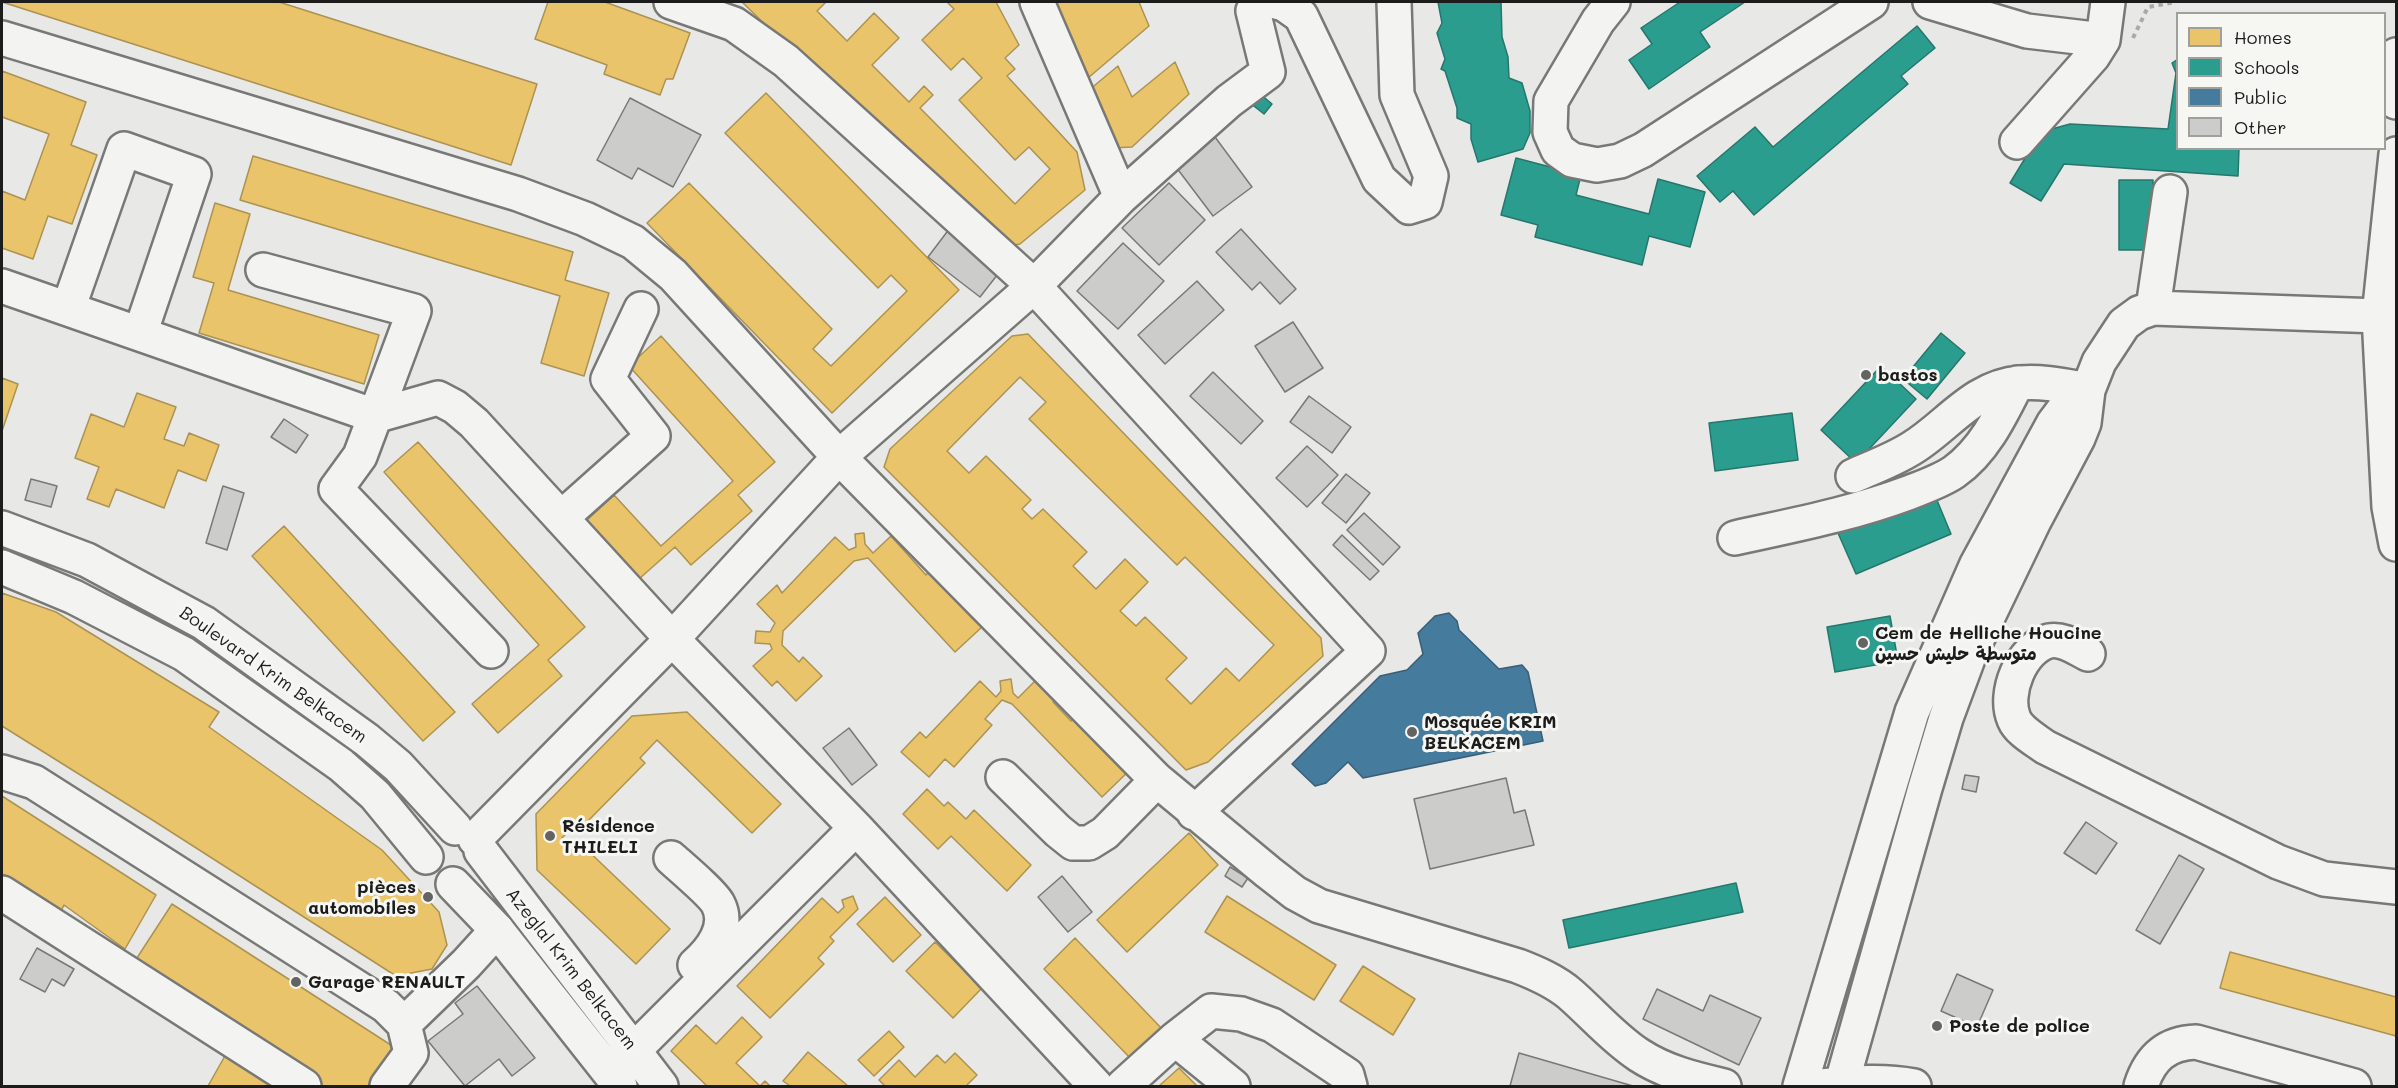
<!DOCTYPE html>
<meta charset="utf-8">
<style>
body{margin:0}
#map{position:relative;width:2398px;height:1088px;overflow:hidden;background:#e8e8e6;font-family:Mali,sans-serif}
canvas{display:block}
.frame{position:absolute;inset:0;border:3px solid #1c1c1c;pointer-events:none}
.legend{position:absolute;left:2176px;top:12px;width:210px;height:138px;box-sizing:border-box;background:#f6f6f2;border:2px solid #9f9f9c;margin:0;padding:8px 10px;list-style:none;font-size:18px;color:#1c1c1c}
.legend li{display:flex;align-items:center;gap:12px;height:30px}
.legend b{width:30px;border:2px solid #9f9f9c}
</style>
<div id="map">
<canvas width="2398" height="1088"></canvas>
<div class="frame"></div>
<ul class="legend">
<li><b style="height:16px;background:#e9c46a"></b>Homes</li>
<li><b style="height:16px;background:#2a9d8f"></b>Schools</li>
<li><b style="height:16px;background:#457b9d"></b>Public</li>
<li><b style="height:16px;background:#ccccca"></b>Other</li>
</ul>
</div>
<script>
const ctx = document.querySelector('canvas').getContext('2d');
ctx.lineJoin = 'round';
function fillPath(path, color) { ctx.fillStyle = color; ctx.fill(path, 'evenodd'); }
function trace(path, color, width, dash) { ctx.strokeStyle = color; ctx.lineWidth = width; ctx.lineCap = dash ? 'butt' : 'round'; ctx.setLineDash(dash || []); ctx.stroke(path); }
function write(font, color, halo, rows, align = 'center') {
  ctx.font = font + ' Mali,"Playpen Sans Arabic",sans-serif'; ctx.lineWidth = 6; ctx.setLineDash([]); ctx.textBaseline = 'middle'; ctx.strokeStyle = halo; ctx.fillStyle = color; for (const [text, x, y, turn = 0] of rows) {
    ctx.save(); ctx.translate(x, y); ctx.rotate((+turn || 0) * Math.PI / 180); ctx.textAlign = isNaN(turn) ? turn : align; if (halo) ctx.strokeText(text, 0, 0); ctx.fillText(text, 0, 0); ctx.restore();
  }
}
const homes = new Path2D(`
 M 2,2 L 279,2 L 537,84 L 511,165 Z
 M 548,2 L 605,2 L 690,33 L 673,79 L 666,79 L 660,95 L 604,74 L 607,65 L 535,39 Z
 M 742,2 L 826,2 L 817,11 L 847,41 L 874,13 L 899,38 L 872,65 L 909,102 L 924,86 L 933,95 L 920,108 L 1015,204 L 1050,169 L 1029,147 L 1015,160 L 959,100 L 982,78 L 963,58 L 951,70 L 922,40 L 954,9 L 947,2 L 996,2 L 1019,45 L 1005,58 L 1015,69 L 1007,76 L 1077,152 L 1085,190 L 1020,244 L 994,248 Z
 M 1045,2 L 1139,2 L 1149,26 L 1081,84 Z
 M 1175,62 L 1189,94 L 1132,147 L 1112,148 L 1089,90 L 1118,66 L 1132,97 Z
 M 2,71 L 86,102 L 71,145 L 97,155 L 72,224 L 48,216 L 33,259 L 2,248 L 2,191 L 25,200 L 49,134 L 2,117 Z
 M 766,93 L 959,290 L 832,413 L 647,223 L 689,183 L 832,329 L 813,349 L 831,366 L 907,291 L 891,275 L 878,288 L 725,133 Z
 M 253,156 L 573,252 L 565,280 L 609,293 L 584,376 L 541,363 L 560,296 L 240,200 Z
 M 215,203 L 250,214 L 228,290 L 379,335 L 364,384 L 199,333 L 214,283 L 193,277 Z
 M 1028,334 L 1321,638 L 1323,656 L 1208,762 L 1186,770 L 884,467 L 890,449 L 1012,336 ZM 1020,377 L 1046,402 L 1029,419 L 1177,565 L 1185,557 L 1274,645 L 1239,681 L 1226,668 L 1191,704 L 1166,679 L 1187,658 L 1145,617 L 1136,626 L 1120,611 L 1148,582 L 1125,559 L 1096,589 L 1073,566 L 1087,552 L 1043,509 L 1032,519 L 1022,509 L 1031,500 L 986,456 L 969,473 L 947,451 Z
 M 661,336 L 775,462 L 738,495 L 752,511 L 691,565 L 675,547 L 639,579 L 587,520 L 614,495 L 661,546 L 733,481 L 629,366 Z
 M 2,378 L 18,384 L 2,431 Z
 M 137,393 L 176,407 L 164,439 L 184,446 L 189,433 L 219,445 L 206,481 L 178,470 L 164,508 L 116,489 L 109,507 L 87,499 L 99,467 L 75,458 L 91,414 L 124,427 Z
 M 418,442 L 585,627 L 548,660 L 562,676 L 498,733 L 472,704 L 539,645 L 384,472 Z
 M 284,526 L 455,712 L 423,741 L 252,556 Z
 M 864,533 L 865,544 L 873,553 L 891,536 L 926,575 L 930,571 L 982,627 L 955,652 L 868,558 L 854,561 L 783,631 L 782,645 L 799,662 L 803,657 L 822,676 L 796,701 L 777,681 L 772,686 L 753,666 L 772,649 L 770,644 L 755,643 L 756,631 L 770,632 L 775,623 L 757,604 L 777,585 L 782,593 L 835,537 L 849,550 L 856,547 L 855,534 Z
 M 2,593 L 56,612 L 219,712 L 209,727 L 382,850 L 439,912 L 447,945 L 432,969 L 396,976 L 154,821 L 2,726 Z
 M 1038,678 L 1058,698 L 1053,702 L 1071,721 L 1077,714 L 1131,769 L 1102,797 L 1012,704 L 1002,700 L 985,719 L 992,725 L 954,767 L 945,759 L 929,777 L 901,752 L 920,732 L 926,738 L 980,681 L 996,697 L 1001,691 L 1000,681 L 1011,679 L 1013,693 L 1018,698 Z
 M 687,712 L 781,804 L 752,833 L 657,740 L 640,758 L 645,763 L 583,826 L 578,821 L 562,838 L 576,852 L 582,845 L 670,929 L 636,964 L 537,870 L 536,814 L 632,716 Z
 M 927,789 L 944,806 L 948,802 L 966,819 L 974,810 L 1031,865 L 1007,891 L 951,836 L 938,849 L 903,814 Z
 M 2,796 L 156,895 L 125,949 L 64,905 L 57,920 L 2,886 Z
 M 1189,833 L 1218,865 L 1127,952 L 1097,920 Z
 M 853,896 L 858,909 L 830,937 L 834,941 L 818,958 L 824,964 L 770,1018 L 737,986 L 822,898 L 838,913 L 844,907 L 842,900 Z
 M 1227,896 L 1336,965 L 1314,1000 L 1205,932 Z
 M 885,897 L 921,935 L 893,962 L 857,924 Z
 M 172,904 L 394,1047 L 368,1086 L 321,1086 L 133,964 Z
 M 1075,938 L 1165,1032 L 1134,1062 L 1044,969 Z
 M 935,942 L 982,988 L 953,1018 L 906,971 Z
 M 2230,952 L 2396,997 L 2396,1036 L 2220,988 Z
 M 1363,966 L 1415,999 L 1393,1035 L 1340,1001 Z
 M 742,1017 L 762,1037 L 736,1063 L 760,1086 L 765,1081 L 770,1086 L 707,1086 L 671,1051 L 696,1025 L 716,1044 Z
 M 889,1031 L 904,1047 L 874,1076 L 858,1060 Z
 M 808,1052 L 848,1086 L 790,1086 L 783,1081 Z
 M 955,1053 L 977,1075 L 966,1086 L 885,1086 L 879,1080 L 899,1060 L 915,1077 L 937,1055 L 945,1063 Z
 M 226,1054 L 275,1086 L 208,1086 Z
 M 1179,1068 L 1197,1086 L 1159,1086 Z`);
fillPath(homes, '#e9c46a');
trace(homes, '#ac9253', 1.5);
const schools = new Path2D(`
 M 1438,2 L 1501,2 L 1502,37 L 1508,57 L 1509,78 L 1522,83 L 1530,111 L 1530,133 L 1523,149 L 1478,162 L 1471,139 L 1471,124 L 1457,118 L 1457,108 L 1445,71 L 1441,69 L 1445,59 L 1437,33 L 1442,23 Z
 M 1680,2 L 1745,2 L 1700,32 L 1710,47 L 1649,89 L 1629,60 L 1652,44 L 1641,28 Z
 M 1917,26 L 1935,48 L 1901,76 L 1908,84 L 1754,215 L 1733,191 L 1720,202 L 1697,176 L 1755,127 L 1773,147 Z
 M 2178,59 L 2178,148 L 2239,148 L 2238,176 L 2064,164 L 2041,201 L 2010,183 L 2041,132 L 2070,124 L 2168,129 L 2176,73 L 2172,63 Z
 M 1259,93 L 1272,104 L 1264,114 L 1250,103 Z
 M 1516,158 L 1581,175 L 1576,195 L 1649,214 L 1658,179 L 1705,192 L 1690,247 L 1649,236 L 1642,265 L 1535,237 L 1538,225 L 1501,215 Z
 M 2119,180 L 2153,180 L 2153,250 L 2119,250 Z
 M 1941,333 L 1965,353 L 1927,399 L 1903,379 Z
 M 1881,366 L 1916,399 L 1856,463 L 1821,430 Z
 M 1792,413 L 1798,460 L 1715,471 L 1709,423 Z
 M 1934,493 L 1951,534 L 1856,574 L 1838,533 Z
 M 1890,616 L 1898,661 L 1835,672 L 1827,627 Z
 M 1736,883 L 1743,912 L 1569,948 L 1563,920 Z`);
fillPath(schools, '#2a9d8f');
trace(schools, '#26766c', 1.5);
const public = new Path2D(`
 M 1449,613 L 1457,621 L 1459,630 L 1499,669 L 1522,665 L 1528,672 L 1543,741 L 1363,778 L 1348,762 L 1326,783 L 1315,786 L 1292,764 L 1380,676 L 1407,670 L 1423,654 L 1418,633 L 1435,616 Z`);
fillPath(public, '#457b9d');
trace(public, '#395e76', 1.5);
const building = new Path2D(`
 M 630,98 L 701,135 L 673,187 L 638,168 L 632,179 L 597,160 Z
 M 1215,137 L 1252,187 L 1213,216 L 1176,167 Z
 M 1169,183 L 1205,220 L 1159,265 L 1122,228 Z
 M 953,224 L 1005,265 L 980,297 L 928,257 Z
 M 1241,229 L 1296,289 L 1280,304 L 1260,282 L 1252,290 L 1216,252 Z
 M 1123,243 L 1164,281 L 1118,329 L 1077,291 Z
 M 1197,281 L 1224,310 L 1165,364 L 1138,335 Z
 M 1293,322 L 1323,368 L 1285,392 L 1255,346 Z
 M 1213,372 L 1263,421 L 1241,444 L 1190,396 Z
 M 1309,396 L 1351,427 L 1332,453 L 1290,422 Z
 M 284,419 L 308,435 L 296,453 L 271,437 Z
 M 1307,446 L 1338,475 L 1307,507 L 1276,478 Z
 M 1346,474 L 1370,493 L 1346,523 L 1322,503 Z
 M 31,479 L 57,486 L 51,507 L 25,500 Z
 M 223,486 L 244,493 L 227,550 L 206,543 Z
 M 1364,513 L 1400,547 L 1383,565 L 1347,530 Z
 M 1342,535 L 1379,571 L 1370,580 L 1333,545 Z
 M 849,728 L 877,765 L 852,785 L 823,748 Z
 M 1965,775 L 1979,777 L 1976,792 L 1962,789 Z
 M 1506,778 L 1514,813 L 1525,810 L 1534,845 L 1430,869 L 1414,799 Z
 M 2086,822 L 2117,843 L 2096,874 L 2064,853 Z
 M 2179,855 L 2204,869 L 2160,944 L 2136,930 Z
 M 1230,867 L 1248,878 L 1242,887 L 1225,876 Z
 M 1062,876 L 1092,912 L 1068,932 L 1038,897 Z
 M 37,948 L 74,969 L 64,986 L 52,979 L 45,992 L 20,979 Z
 M 1957,974 L 1993,990 L 1977,1027 L 1941,1011 Z
 M 477,986 L 535,1058 L 512,1076 L 499,1059 L 465,1086 L 428,1041 L 463,1014 L 455,1003 Z
 M 1657,989 L 1703,1011 L 1710,995 L 1761,1018 L 1739,1065 L 1643,1019 Z
 M 1519,1053 L 1633,1086 L 1510,1086 Z`);
fillPath(building, '#ccccca');
trace(building, '#787877', 1.5);
const minor = new Path2D(`
 M 671,2 L 734,24 L 786,61 L 1034,286 L 1368,651 L 1194,813
 M 1037,2 L 1121,197
 M 1276,2 L 1284,4 L 1301,16 L 1379,179 L 1409,207 L 1425,202 L 1431,176 L 1397,95 L 1394,2
 M 1613,2 L 1598,21 L 1551,101 L 1550,132 L 1558,150 L 1572,160 L 1597,165 L 1620,161 L 1643,150 L 1871,2
 M 1930,2 L 2027,31 L 2103,40 L 2108,2
 M 2,38 L 518,194 L 585,219 L 633,242 L 673,275 L 839,457 L 1157,780 L 1268,872 L 1295,893 L 1319,906 L 1518,966 C 1536,973 1555,981 1570,994 C 1593,1014 1613,1038 1639,1055 C 1665,1072 1694,1079 1724,1086
 M 2396,55 L 2396,102
 M 2017,142 L 2093,56 L 2103,40
 M 2396,154 L 2379,316 L 2389,507 L 2396,544
 M 2,286 L 375,416 L 414,311 L 263,270
 M 2153,308 L 2170,192
 M 68,309 L 124,149 L 194,174 L 140,334
 M 1853,476 C 1873,467 1893,460 1912,448 C 1948,426 1973,387 2020,383 C 2043,381 2065,386 2088,390
 M 561,518 L 653,436 L 608,379 L 641,309
 M 1735,538 C 1793,525 1852,514 1908,493 C 1923,487 1941,481 1954,472 C 1984,451 2001,415 2017,383
 M 491,651 L 336,489 L 360,456 L 375,416 L 438,398 L 455,407 L 474,423 L 672,639 L 856,828 L 1096,1086
 M 2088,654 C 2076,648 2063,638 2049,641 C 2021,648 2003,694 2014,719 C 2019,731 2034,739 2045,747 L 2278,862 L 2324,879 L 2396,887
 M 2,772 L 34,782 L 386,1006 L 404,1024 L 411,1053 L 387,1086
 M 1003,777 L 1058,831 L 1073,843 L 1089,843 L 1105,833 L 1157,780
 M 475,839 L 672,639 L 839,457 L 1034,286 L 1121,197 L 1229,101 L 1268,72 L 1253,11 L 1260,2
 M 671,858 C 681,867 713,894 718,904 C 730,927 711,951 695,965
 M 2,893 L 304,1086
 M 404,1024 L 466,964 L 497,930
 M 1175,1039 L 1233,1086
 M 634,1050 L 856,828
 M 1123,1086 L 1175,1039 L 1211,1011 L 1241,1014 L 1272,1025 L 1347,1075 L 1350,1086
 M 1800,1086 L 1912,712 L 1977,564 L 2053,424 L 2068,404 L 2088,390
 M 1821,1086 C 1853,1083 1882,1080 1914,1086
 M 1841,1086 L 1925,788 L 1946,718 L 1969,656 L 2034,521 L 2078,438 L 2084,423 L 2088,390 L 2099,362 L 2124,324 L 2139,313 L 2153,308 L 2379,316
 M 2141,1086 C 2150,1058 2166,1043 2196,1042 L 2354,1086`);
const major = new Path2D(`
 M 2,528 L 87,560 L 204,623 L 367,740 L 398,766 L 455,828
 M 2,567 L 74,597 L 184,654 L 341,765 L 375,795 L 426,857
 M 481,851 L 661,1086
 M 453,884 L 497,930 L 620,1086`);
trace(minor, '#787877', 38);
trace(major, '#787877', 38);
trace(new Path2D(`
 M 2133,38 L 2148,7 L 2176,2`), '#a9a9a8', 4, [4.5, 4.5]);
trace(minor, '#f3f3f1', 33);
trace(major, '#f3f3f1', 33);
for (const [x, y, r, color] of [
 [1866,375,6,"#636363"],
 [1863,643,6,"#636363"],
 [1412,732,6,"#636363"],
 [550,836,6,"#636363"],
 [428,897,6,"#636363"],
 [296,982,6,"#636363"],
 [1937,1026,6,"#636363"]
]) { const dot = new Path2D(); dot.arc(x, y, r, 0, 2 * Math.PI); ctx.fillStyle = color; ctx.fill(dot); trace(dot, '#f6f6f2', 2); }
write('bold 18px', '#1c1c1c', '#f6f6f2', [
 ["bastos",1878,375],
 ["Cem de Helliche Houcine",1875,633],
 ["متوسطة حليش حسين",1875,654],
 ["Mosquée KRIM",1424,722],
 ["BELKACEM",1424,743],
 ["Résidence",562,826],
 ["THILELI",562,847],
 ["pièces",416,887,"right"],
 ["automobiles",416,908,"right"],
 ["Garage RENAULT",308,982],
 ["Poste de police",1949,1026]
], 'left');
write('18px', '#1c1c1c', '#f6f6f2', [
 ["Boulevard Krim Belkacem",273,675,35],
 ["Azeglal Krim Belkacem",571,969,52]
]);
</script>
